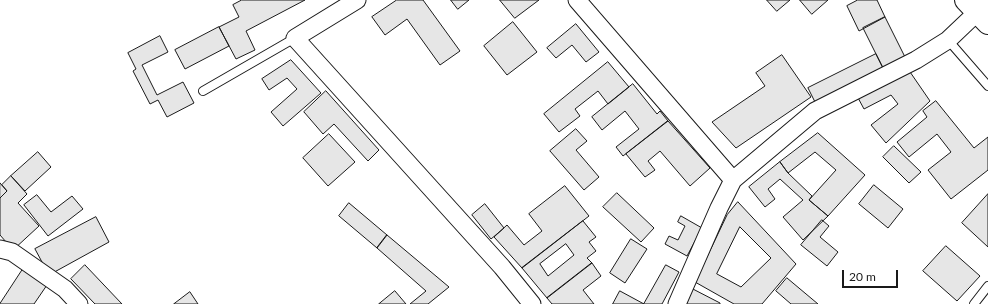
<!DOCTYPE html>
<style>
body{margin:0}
#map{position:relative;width:988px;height:304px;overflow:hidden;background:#fff;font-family:Lato,sans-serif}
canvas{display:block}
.scale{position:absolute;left:842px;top:270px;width:56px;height:18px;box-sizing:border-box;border:2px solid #1a1a1a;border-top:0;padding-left:5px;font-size:12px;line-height:14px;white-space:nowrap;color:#1a1a1a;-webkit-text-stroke:3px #fff;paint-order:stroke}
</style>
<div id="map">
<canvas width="988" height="304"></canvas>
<div class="scale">20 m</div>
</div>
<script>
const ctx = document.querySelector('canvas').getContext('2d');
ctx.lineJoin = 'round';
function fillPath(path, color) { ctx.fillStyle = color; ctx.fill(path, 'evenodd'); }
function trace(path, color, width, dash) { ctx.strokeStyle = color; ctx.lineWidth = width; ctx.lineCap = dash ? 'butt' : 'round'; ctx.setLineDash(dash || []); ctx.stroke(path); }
const building = new Path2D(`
 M 242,0 L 305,0 L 246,31 L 255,50 L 236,59 L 219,27 L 239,17 L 233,5 Z
 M 397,0 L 423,0 L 460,51 L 440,65 L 407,19 L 385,35 L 372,17 Z
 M 451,0 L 469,0 L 458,9 Z
 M 500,0 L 539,0 L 515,18 Z
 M 767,0 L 790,0 L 777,11 Z
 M 800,0 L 828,0 L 812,14 Z
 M 858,0 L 877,0 L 885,17 L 859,31 L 847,6 Z
 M 885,17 L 906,59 L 884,70 L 863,28 Z
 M 513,22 L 537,52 L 507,75 L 484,46 Z
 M 576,24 L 599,52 L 586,62 L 572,45 L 556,58 L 547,48 Z
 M 219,27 L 229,46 L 185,69 L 175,50 Z
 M 160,36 L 168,52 L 142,65 L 157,95 L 183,82 L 194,103 L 167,117 L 158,100 L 150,104 L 133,71 L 136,69 L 128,53 Z
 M 876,54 L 884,70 L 816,104 L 808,88 Z
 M 782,55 L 811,97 L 736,148 L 712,122 L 765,86 L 756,73 Z
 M 291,60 L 321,93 L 283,126 L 271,112 L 297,89 L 287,78 L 269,90 L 262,79 Z
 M 608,62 L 629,87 L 608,104 L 598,91 L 575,109 L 580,116 L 559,132 L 544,114 Z
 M 908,69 L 930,101 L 886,143 L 871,125 L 898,104 L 891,95 L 864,109 L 857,96 Z
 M 633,84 L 657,114 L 660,111 L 668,121 L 623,156 L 616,147 L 639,129 L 625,111 L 602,130 L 592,117 Z
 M 326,91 L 379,150 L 368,161 L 334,124 L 323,134 L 304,112 Z
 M 936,101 L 974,148 L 988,137 L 988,170 L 951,199 L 928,170 L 951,152 L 937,134 L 909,157 L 897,142 L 927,117 L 923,111 Z
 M 668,121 L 710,168 L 690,186 L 660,151 L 648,161 L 655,170 L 645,177 L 626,154 Z
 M 576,129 L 587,141 L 576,150 L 599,177 L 584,190 L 550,151 Z
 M 818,133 L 865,175 L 828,216 L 809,200 L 836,170 L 815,152 L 788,173 L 780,162 Z
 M 329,134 L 355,162 L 328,186 L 303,158 Z
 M 894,146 L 921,172 L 909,183 L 883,157 Z
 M 38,152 L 51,167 L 25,191 L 11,176 Z
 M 780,162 L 788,173 L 812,196 L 809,200 L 828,216 L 803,240 L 783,217 L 803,200 L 780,179 L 768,189 L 775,199 L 765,207 L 749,187 Z
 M 11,176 L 27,194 L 18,203 L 39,226 L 13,250 L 0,235 L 0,198 L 7,191 L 2,185 Z
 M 0,183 L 7,191 L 0,198 Z
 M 874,185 L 903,209 L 888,228 L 859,204 Z
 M 565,186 L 589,216 L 522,268 L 494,237 L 507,225 L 524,245 L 542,231 L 529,214 Z
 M 617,193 L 654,228 L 641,242 L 603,207 Z
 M 988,194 L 988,247 L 962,223 Z
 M 37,195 L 51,212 L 72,196 L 83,209 L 48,236 L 24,205 Z
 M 738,202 L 796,264 L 762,304 L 734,304 L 695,282 L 727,215 ZM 740,227 L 771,258 L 741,287 L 717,274 Z
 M 349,203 L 387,235 L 377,248 L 339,216 Z
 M 485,204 L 504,228 L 491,239 L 472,215 Z
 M 681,216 L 702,228 L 687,256 L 665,244 L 669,236 L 678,240 L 685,226 L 678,222 Z
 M 96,217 L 109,242 L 49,275 L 35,249 Z
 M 822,220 L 829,226 L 820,237 L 838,252 L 827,266 L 801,245 Z
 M 583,221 L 596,237 L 589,242 L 596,251 L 587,258 L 592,263 L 547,298 L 522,268 ZM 566,244 L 574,255 L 548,276 L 540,264 Z
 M 387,235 L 449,287 L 428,304 L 410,304 L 426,291 L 377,248 Z
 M 631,239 L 647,249 L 625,283 L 610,273 Z
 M 946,246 L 980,276 L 957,301 L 923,271 Z
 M 592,263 L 601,276 L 583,290 L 594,304 L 552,304 L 547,298 Z
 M 85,265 L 122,304 L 95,304 L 71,279 Z
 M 666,265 L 679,272 L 662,304 L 644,304 Z
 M 23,269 L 47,285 L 34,304 L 0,304 Z
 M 787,278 L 818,304 L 791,304 L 776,291 Z
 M 689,287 L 720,303 L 720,304 L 679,304 Z
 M 395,291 L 406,304 L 379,304 Z
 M 620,291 L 644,304 L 613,304 Z
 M 190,292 L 198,304 L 174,304 Z`);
fillPath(building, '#e6e6e6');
trace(building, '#1a1a1a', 1);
const lane = new Path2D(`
 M 948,40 L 988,86
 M 203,91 L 295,38
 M 974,304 L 988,286`);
const street = new Path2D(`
 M 357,0 L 295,38 L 502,267 L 532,304
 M 577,0 L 733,180
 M 0,249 L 12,252 L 65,289 L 79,304
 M 677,304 L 719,208 L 733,180 L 815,111 L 916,60 L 948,40 L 988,2`);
const primary = new Path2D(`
 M 966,0 L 988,23`);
trace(lane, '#1a1a1a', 10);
trace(street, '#1a1a1a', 19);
trace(primary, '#1a1a1a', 24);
trace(lane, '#fff', 8);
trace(street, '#fff', 17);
trace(primary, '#fff', 22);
</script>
